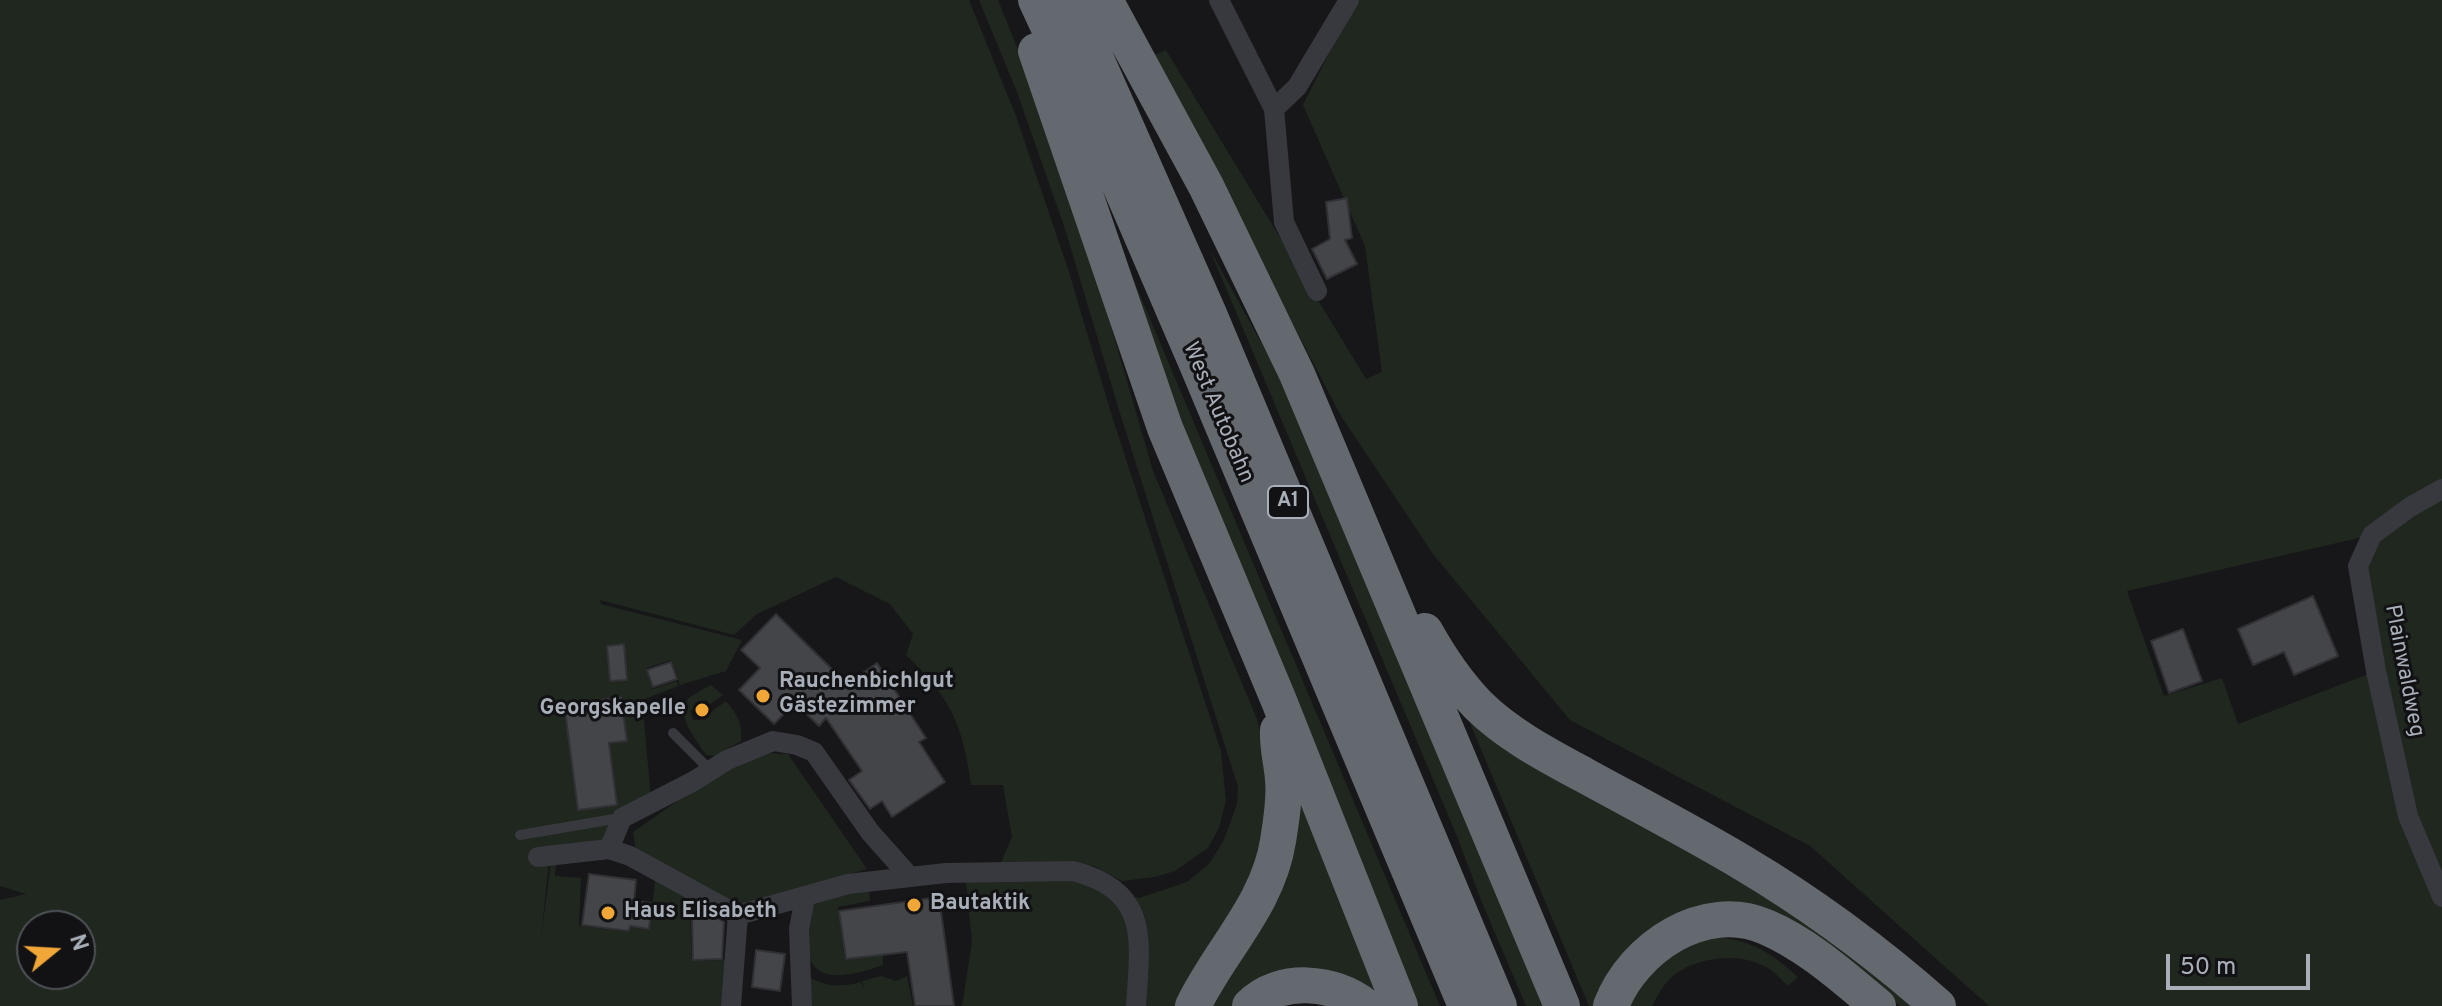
<!DOCTYPE html>
<meta charset="utf-8">
<style>
body{margin:0}
#map{position:relative;width:2442px;height:1006px;overflow:hidden;background:#171719;font-family:Overpass,sans-serif}
canvas{display:block}
.north{position:absolute;left:16px;top:910px;width:80px;height:80px;box-sizing:border-box;background:#121214;border:2px solid #4e5156;border-radius:50%;rotate:72deg;font-size:22px;font-weight:700;line-height:32px;text-align:center;color:#a9afb9}
.north::after{content:'';display:block;margin:auto;width:28px;height:36px;background:#f1a737;clip-path:polygon(50% 0,100% 100%,50% 72%,0 100%)}
.scale{position:absolute;left:2166px;top:954px;width:144px;height:36px;box-sizing:border-box;border:4px solid #a9afb9;border-top:0;padding-left:10px;font-size:24px;line-height:28px;white-space:nowrap;color:#a9afb9;-webkit-text-stroke:6px #121214;paint-order:stroke}
</style>
<div id="map">
<canvas width="2442" height="1006"></canvas>
<div class="north">N</div>
<div class="scale">50 m</div>
</div>
<script>
const ctx = document.querySelector('canvas').getContext('2d');
ctx.lineJoin = 'round';
function fillPath(path, color) { ctx.fillStyle = color; ctx.fill(path, 'evenodd'); }
function trace(path, color, width, dash) { ctx.strokeStyle = color; ctx.lineWidth = width; ctx.lineCap = dash ? 'butt' : 'round'; ctx.setLineDash(dash || []); ctx.stroke(path); }
function write(font, color, halo, rows, align = 'center') {
  ctx.font = font + ' Overpass,sans-serif'; ctx.lineWidth = 6; ctx.setLineDash([]); ctx.textBaseline = 'middle'; ctx.strokeStyle = halo; ctx.fillStyle = color; for (const [text, x, y, turn = 0] of rows) {
    ctx.save(); ctx.translate(x, y); ctx.rotate((+turn || 0) * Math.PI / 180); ctx.textAlign = isNaN(turn) ? turn : align; if (halo) ctx.strokeText(text, 0, 0); ctx.fillText(text, 0, 0); ctx.restore();
  }
}
fillPath(new Path2D(`
 M 0,0 L 969,0 L 1016,116 L 1068,269 L 1111,413 L 1221,751 L 1226,800 L 1219,828 L 1208,848 L 1175,871 L 1155,877 L 1122,881 L 1096,867 L 1069,861 L 1000,865 L 1012,837 L 1003,785 L 971,785 C 963,725 950,697 906,655 L 913,634 L 890,604 L 836,577 L 757,614 L 734,635 L 600,600 L 601,604 L 742,640 L 726,671 L 680,685 L 671,660 L 646,668 L 653,689 L 677,681 L 678,686 L 642,700 L 651,798 L 606,842 L 550,851 L 541,938 L 551,862 L 556,863 L 555,876 L 581,878 L 579,926 L 630,932 L 631,927 L 649,930 L 656,875 L 726,913 L 690,916 L 692,961 L 731,960 L 725,1006 L 0,1006 L 0,900 L 26,894 L 0,886 ZM 32,926 L 80,926 L 80,974 L 32,974 Z
 M 979,0 L 998,0 L 1038,99 L 1092,261 L 1153,471 L 1257,719 L 1271,783 L 1263,855 L 1180,1006 L 962,1006 L 972,941 L 966,882 L 1059,878 L 1139,898 L 1187,882 L 1209,864 L 1224,840 L 1237,804 L 1238,787 L 1118,407 L 1066,232 L 1017,92 Z
 M 1356,0 L 2442,0 L 2442,1006 L 1989,1006 L 1810,846 L 1570,720 L 1433,554 L 1341,416 L 1152,56 L 1166,50 L 1366,379 L 1382,372 L 1365,246 L 1303,105 ZM 2372,535 L 2358,566 L 2376,671 L 2238,724 L 2222,678 L 2164,696 L 2127,591 Z
 M 1209,248 L 1284,384 L 1547,1006 L 1526,1006 L 1481,900 L 1456,834 Z
 M 1121,250 L 1440,1006 L 1412,1006 L 1194,461 Z
 M 711,685 L 723,695 L 710,704 L 706,700 L 690,711 L 693,720 L 700,720 L 726,701 C 737,714 743,724 741,741 L 715,756 L 706,755 C 697,741 673,713 689,698 C 695,693 704,689 711,685 Z
 M 1467,716 L 1732,868 L 1926,1006 L 1900,1006 L 1845,959 L 1784,922 L 1640,947 L 1597,991 L 1607,1001 L 1605,1006 L 1589,1006 Z
 M 767,753 L 788,754 L 867,869 L 742,906 L 640,854 L 635,846 L 633,832 L 719,772 Z
 M 1293,777 L 1384,1000 L 1365,991 L 1237,1006 L 1208,1006 Z
 M 869,888 L 870,901 L 838,907 L 845,960 L 883,955 L 883,965 C 821,988 795,974 812,906 L 832,895 Z
 M 1710,937 C 1750,939 1768,950 1798,977 L 1788,986 C 1781,979 1773,970 1764,966 C 1737,952 1698,957 1674,975 C 1664,983 1658,995 1652,1006 L 1629,1006 L 1662,958 Z
 M 881,976 L 896,981 L 907,976 L 913,1006 L 808,1006 L 811,978 C 826,987 843,987 861,982 L 865,991 L 862,981 Z`), '#1f271f');
const building = new Path2D(`
 M 1347,198 L 1352,238 L 1345,240 L 1357,264 L 1327,279 L 1312,249 L 1330,239 L 1326,202 Z
 M 2313,596 L 2338,656 L 2294,675 L 2284,652 L 2253,665 L 2238,629 Z
 M 776,614 L 847,684 L 877,663 L 926,738 L 919,742 L 945,782 L 892,817 L 882,801 L 870,809 L 849,780 L 862,771 L 826,718 L 819,726 L 795,703 L 774,724 L 739,690 L 760,668 L 741,650 Z
 M 2183,629 L 2202,681 L 2169,693 L 2151,641 Z
 M 624,644 L 627,680 L 610,681 L 607,646 Z
 M 671,662 L 677,679 L 653,687 L 647,670 Z
 M 621,697 L 627,741 L 609,743 L 617,805 L 578,810 L 565,711 L 600,706 L 600,700 Z
 M 589,874 L 636,880 L 634,901 L 652,903 L 649,929 L 630,926 L 629,931 L 582,925 Z
 M 939,897 L 954,1006 L 915,1006 L 907,952 L 846,959 L 839,911 Z
 M 715,917 L 724,922 L 722,959 L 693,960 L 692,918 Z
 M 756,950 L 785,954 L 780,991 L 752,987 Z`);
fillPath(building, '#434549');
trace(building, '#313135', 2);
trace(new Path2D(`
 M 673,733 L 710,770
 M 520,835 L 620,818`), '#38393e', 10);
trace(new Path2D(`
 M 1219,0 L 1274,109 L 1284,222 L 1317,291
 M 1274,109 L 1297,87 L 1349,0
 M 2442,489 L 2410,507 L 2372,535 L 2358,566 L 2376,671 L 2408,816 L 2442,897
 M 609,849 L 630,856 L 738,915 L 848,884 L 910,877
 M 538,857 L 609,849 L 622,818 L 694,781 L 727,760 L 773,741 L 797,745 L 814,752 L 870,832 L 910,877 L 946,873 L 1073,871 C 1151,891 1140,941 1136,1006
 M 731,1006 L 738,915
 M 802,1006 L 799,929 L 805,898`), '#38393e', 20);
trace(new Path2D(`
 M 1036,0 L 1094,125 L 1199,369 L 1466,1006
 M 1070,0 L 1209,314 L 1499,1006
 M 1105,0 L 1206,186 L 1297,374 L 1562,1006
 M 1036,51 L 1165,428 L 1279,701 L 1400,1006
 M 1425,631 C 1440,658 1456,682 1478,705 C 1507,734 1547,755 1584,775 C 1637,804 1691,832 1743,863 C 1812,904 1878,953 1938,1006
 M 1193,1006 C 1220,950 1268,905 1278,841 C 1281,822 1285,799 1283,780 C 1282,763 1277,748 1278,730
 M 1250,1006 C 1280,976 1334,981 1365,1006
 M 1611,1006 C 1633,948 1704,900 1766,927 C 1808,945 1843,977 1878,1006`), '#64686f', 36);
for (const [x, y, r, color] of [
 [763,696,8,"#f1a737"],
 [702,710,8,"#f1a737"],
 [914,905,8,"#f1a737"],
 [608,913,8,"#f1a737"]
]) { const dot = new Path2D(); dot.arc(x, y, r, 0, 2 * Math.PI); ctx.fillStyle = color; ctx.fill(dot); trace(dot, '#121214', 3); }
for (const [x, y, w] of [
 [1288,502,40]
]) { const box = new Path2D(); box.roundRect(x - w / 2, y - 16, w, 32, 6); ctx.fillStyle = '#121214'; ctx.fill(box); trace(box, '#a9afb9', 2); }
write('bold 20px', '#a9afb9', null, [
 ["A1",1288,502]
]);
write('22px', '#a9afb9', '#121214', [
 ["West Autobahn",1217,413,67],
 ["Plainwaldweg",2403,671,79]
]);
write('bold 22px', '#a9afb9', '#121214', [
 ["Rauchenbichlgut",779,683],
 ["Gästezimmer",779,708],
 ["Georgskapelle",686,710,"right"],
 ["Bautaktik",930,905],
 ["Haus Elisabeth",624,913]
], 'left');
</script>
